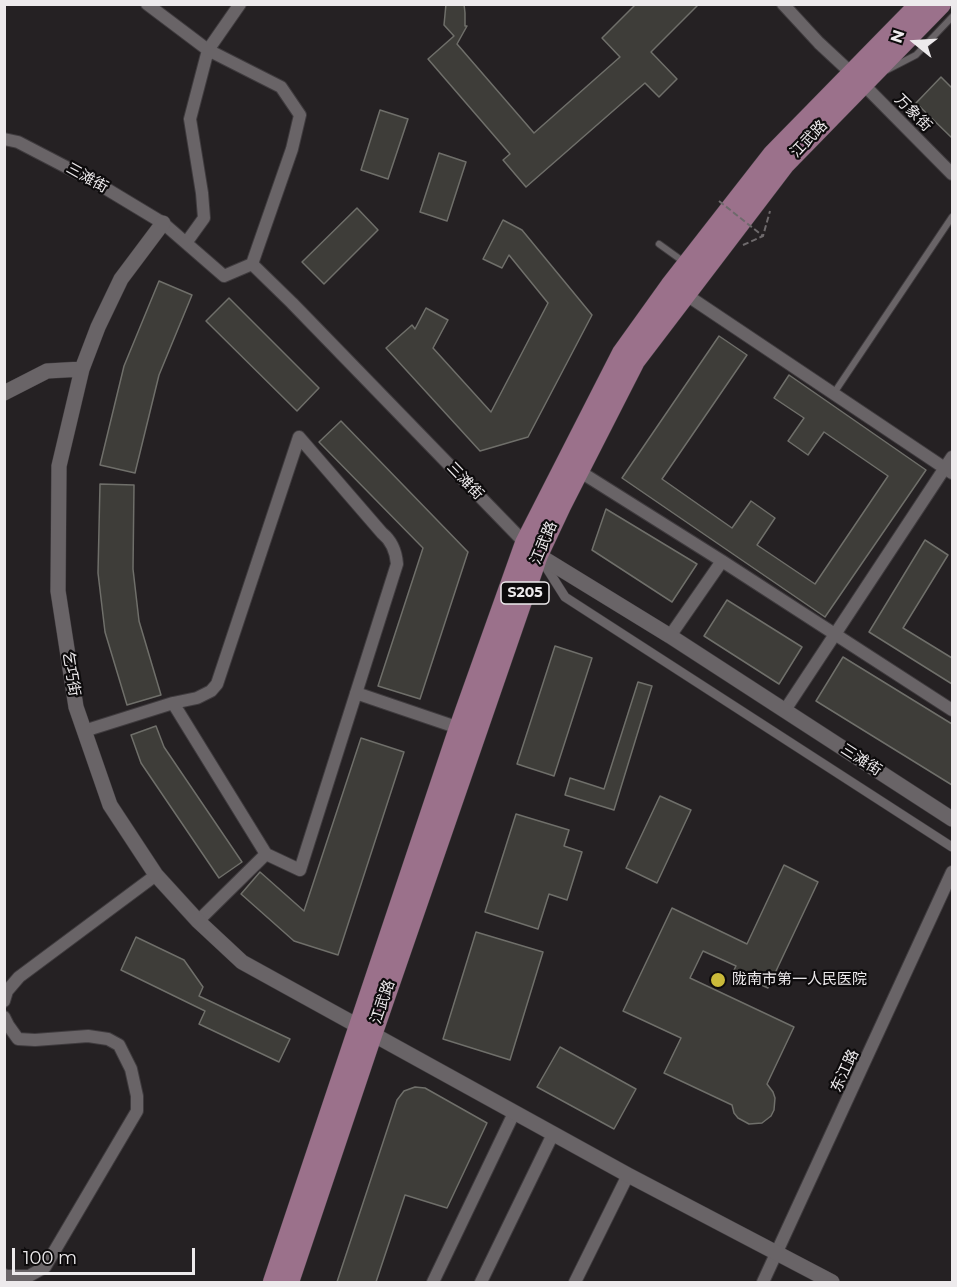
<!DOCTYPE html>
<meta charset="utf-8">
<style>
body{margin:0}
#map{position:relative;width:957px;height:1287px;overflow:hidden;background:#252123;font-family:Montserrat,sans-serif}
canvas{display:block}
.frame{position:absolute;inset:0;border:6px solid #edeaec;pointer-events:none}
.north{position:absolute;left:885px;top:12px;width:60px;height:60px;-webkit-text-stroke:4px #0d0b0c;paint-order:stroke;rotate:288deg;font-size:16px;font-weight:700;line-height:24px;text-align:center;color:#edeaec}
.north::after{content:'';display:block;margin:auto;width:21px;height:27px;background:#edeaec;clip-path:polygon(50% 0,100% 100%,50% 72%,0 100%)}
.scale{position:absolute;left:12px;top:1248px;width:183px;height:27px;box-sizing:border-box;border:3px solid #edeaec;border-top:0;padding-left:8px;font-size:18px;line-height:21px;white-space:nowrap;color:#edeaec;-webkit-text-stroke:4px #0d0b0c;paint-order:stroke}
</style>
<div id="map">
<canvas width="957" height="1287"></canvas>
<div class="frame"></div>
<div class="north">N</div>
<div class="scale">100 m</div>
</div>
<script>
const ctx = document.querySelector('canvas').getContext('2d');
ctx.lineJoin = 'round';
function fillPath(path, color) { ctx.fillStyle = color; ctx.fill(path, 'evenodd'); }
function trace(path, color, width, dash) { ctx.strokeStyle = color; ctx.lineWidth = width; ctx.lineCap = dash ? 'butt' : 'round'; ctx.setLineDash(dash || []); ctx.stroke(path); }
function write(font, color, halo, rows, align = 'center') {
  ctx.font = font + ' Montserrat,"Noto Sans SC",sans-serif'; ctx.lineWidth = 4.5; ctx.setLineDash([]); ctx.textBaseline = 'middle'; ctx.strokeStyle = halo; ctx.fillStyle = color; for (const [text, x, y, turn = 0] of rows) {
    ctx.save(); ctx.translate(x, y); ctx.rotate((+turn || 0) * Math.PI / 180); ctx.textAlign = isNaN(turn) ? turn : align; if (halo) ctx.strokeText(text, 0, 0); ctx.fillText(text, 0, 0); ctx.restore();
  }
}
const building = new Path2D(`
 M 446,4 L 464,4 L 465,13 L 465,26 L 467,26 L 457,44 L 534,133 L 620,57 L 602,38 L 636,4 L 699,4 L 651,52 L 677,79 L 659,97 L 645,83 L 526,187 L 503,160 L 510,154 L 428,59 L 454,36 L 444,25 Z
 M 941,77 L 952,88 L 952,138 L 916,103 Z
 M 380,110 L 408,119 L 388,179 L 361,170 Z
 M 439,153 L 466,162 L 447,221 L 420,212 Z
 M 357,208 L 378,230 L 324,284 L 302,262 Z
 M 503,220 L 522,230 L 592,315 L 528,437 L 480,451 L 386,348 L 412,325 L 415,329 L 426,308 L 448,320 L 433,348 L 491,412 L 548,303 L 509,255 L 502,268 L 483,259 Z
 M 159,281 L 192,295 L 159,375 L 135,473 L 100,465 L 124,366 Z
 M 229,298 L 319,388 L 297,411 L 206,321 Z
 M 719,336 L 747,355 L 662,479 L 732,528 L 751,501 L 775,518 L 757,545 L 815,584 L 888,476 L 824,432 L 808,455 L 788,441 L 804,418 L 774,398 L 789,375 L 926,470 L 825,617 L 622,478 Z
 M 341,421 L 468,552 L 420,699 L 378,686 L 423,548 L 319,442 Z
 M 100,484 L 134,485 L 133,569 L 139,621 L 161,695 L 127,705 L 105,632 L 98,573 Z
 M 606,509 L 697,564 L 672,602 L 592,550 Z
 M 925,540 L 948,555 L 903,628 L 952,658 L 952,684 L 869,632 Z
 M 727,600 L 802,647 L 779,684 L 704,636 Z
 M 555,646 L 592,658 L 554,776 L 517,764 Z
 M 843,657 L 952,724 L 952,785 L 816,701 Z
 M 638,682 L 652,686 L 614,810 L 565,795 L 570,778 L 604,789 Z
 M 156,726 L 164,747 L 242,862 L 219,878 L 141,763 L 131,735 Z
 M 361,738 L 404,752 L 338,955 L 294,941 L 241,894 L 260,872 L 304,911 Z
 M 660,796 L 691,810 L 657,883 L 626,868 Z
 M 516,814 L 569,830 L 564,846 L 582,852 L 567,900 L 549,894 L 538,929 L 485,912 Z
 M 784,865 L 818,882 L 768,988 L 733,972 L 736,966 L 703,951 L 690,978 L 794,1027 L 767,1084 L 773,1092 L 775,1098 L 774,1110 L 771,1116 L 762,1123 L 749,1124 L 738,1118 L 734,1113 L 732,1105 L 664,1073 L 681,1038 L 623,1011 L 672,908 L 747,944 Z
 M 476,932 L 543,952 L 510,1060 L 443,1039 Z
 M 136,937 L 184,960 L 203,987 L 199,996 L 290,1039 L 279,1062 L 199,1024 L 205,1011 L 121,970 Z
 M 560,1047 L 636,1089 L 614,1129 L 537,1087 Z
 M 415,1087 L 425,1088 L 487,1123 L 447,1208 L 405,1195 L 376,1282 L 337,1282 L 397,1100 L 404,1091 Z`);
fillPath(building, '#3e3d39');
trace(building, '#6f6f6a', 1.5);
const service = new Path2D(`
 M 887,70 L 916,55 L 952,17
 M 659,244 L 684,262
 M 834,393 L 952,217`);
const pedestrian = new Path2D(`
 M 541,559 L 565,597 L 952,847`);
const minor = new Path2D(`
 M 147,4 L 208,50 L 281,87 L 300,115 L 292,149 L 252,264
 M 783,4 L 819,43 L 862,83 L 952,174
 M 4,139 L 18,142 L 95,182 L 163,223 L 224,276 L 252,264 L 292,303 L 525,543
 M 186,243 L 204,218 L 202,193 L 190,119 L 208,50 L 240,4
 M 685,294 L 952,473
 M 579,471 L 722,561 L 952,710
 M 670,636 L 722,561
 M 356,693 L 459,728
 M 173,703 L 266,854 L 300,870 L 397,564 C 396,551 392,541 382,533 L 299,437
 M 785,710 L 952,457
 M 84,731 L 173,703 L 197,698 L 211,691 L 217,684 L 299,437
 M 198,921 L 266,854
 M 4,1001 L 7,991 L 19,977 L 156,875
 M 4,1017 L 8,1025 L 18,1039 L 35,1040 L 88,1036 L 108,1039 L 119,1045 L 131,1069 L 137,1096 L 137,1111 L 45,1267 L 29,1276 L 7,1276 L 4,1275
 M 433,1282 L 514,1113
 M 481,1282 L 553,1134
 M 575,1282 L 628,1175
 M 763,1282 L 952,872`);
const tertiary = new Path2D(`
 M 163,223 L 121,279 L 98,327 L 82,369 L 59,466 L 58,591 L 76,707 L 110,805 L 156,875 L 198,921 L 242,962 L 628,1175 L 832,1282
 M 4,393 L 47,371 L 82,369
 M 531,549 L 538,555 L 670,636 L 952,819`);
const primary = new Path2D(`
 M 273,1282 L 459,728 L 525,543 L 622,353 L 670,286 L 773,154 L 920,4
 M 289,1282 L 372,1035 L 538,555 L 561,506 L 635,361 L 785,164 L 941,4`);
trace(service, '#3f3b3e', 8);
trace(pedestrian, '#3f3b3e', 10);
trace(minor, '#3f3b3e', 14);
trace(tertiary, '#3f3b3e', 16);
trace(primary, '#3f3b3e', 21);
trace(new Path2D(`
 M 743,245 L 763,236 L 770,211`), '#6e6a6c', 2, [6, 3]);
trace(service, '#696467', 6);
trace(pedestrian, '#696467', 9);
trace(minor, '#696467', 12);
trace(tertiary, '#696467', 15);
trace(primary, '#9b718b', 20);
trace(new Path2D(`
 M 719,201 L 763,236`), '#6e6a6c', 2, [6, 3]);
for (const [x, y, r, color] of [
 [718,980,8,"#caba3a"]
]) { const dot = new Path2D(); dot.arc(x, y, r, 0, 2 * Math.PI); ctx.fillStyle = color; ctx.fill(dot); trace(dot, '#0d0b0c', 2); }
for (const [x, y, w] of [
 [525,593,48]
]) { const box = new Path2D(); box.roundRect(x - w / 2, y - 11, w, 22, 4.5); ctx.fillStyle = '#0d0b0c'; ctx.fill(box); trace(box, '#edeaec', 1.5); }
write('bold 14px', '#edeaec', null, [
 ["S205",525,593]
]);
write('15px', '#edeaec', '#0d0b0c', [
 ["万象街",913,113,45],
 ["江武路",809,139,-46],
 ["三滩街",87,178,29],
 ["三滩街",465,481,46],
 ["江武路",544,543,-67],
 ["乞巧街",71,674,81],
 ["三滩街",861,760,33],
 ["江武路",383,1002,-71],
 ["东江路",845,1071,-65]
]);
write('15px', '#edeaec', '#0d0b0c', [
 ["陇南市第一人民医院",732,980]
], 'left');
</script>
